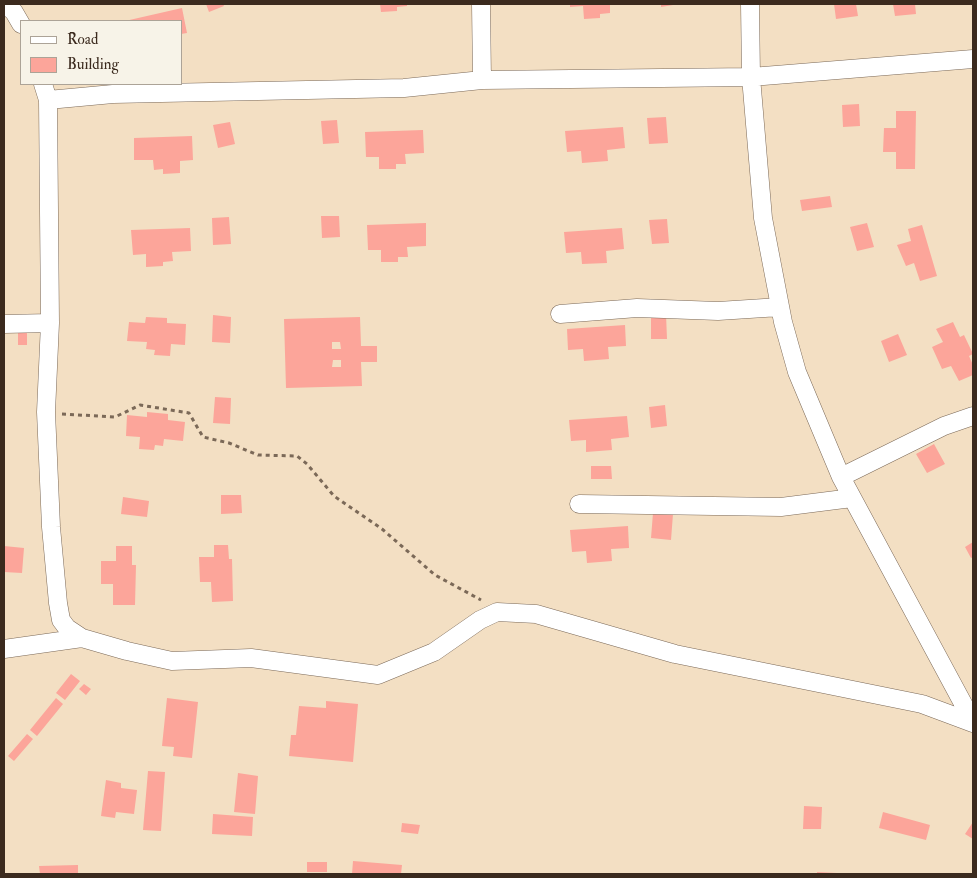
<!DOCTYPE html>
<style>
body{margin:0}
#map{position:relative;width:977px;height:878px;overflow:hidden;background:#f3dfc3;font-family:"IM FELL Double Pica",serif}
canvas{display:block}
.frame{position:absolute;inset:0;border:5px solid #3b2a1e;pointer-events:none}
.legend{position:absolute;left:20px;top:20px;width:162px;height:65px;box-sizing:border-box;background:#f7f3e8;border:1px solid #aca397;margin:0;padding:6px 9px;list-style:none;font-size:15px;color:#3b2a1e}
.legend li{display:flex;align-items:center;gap:10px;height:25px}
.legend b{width:25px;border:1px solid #aca397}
</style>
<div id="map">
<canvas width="977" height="878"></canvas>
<div class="frame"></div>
<ul class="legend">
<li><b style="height:6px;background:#fff"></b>Road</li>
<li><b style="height:14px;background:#fca59a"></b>Building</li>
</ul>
</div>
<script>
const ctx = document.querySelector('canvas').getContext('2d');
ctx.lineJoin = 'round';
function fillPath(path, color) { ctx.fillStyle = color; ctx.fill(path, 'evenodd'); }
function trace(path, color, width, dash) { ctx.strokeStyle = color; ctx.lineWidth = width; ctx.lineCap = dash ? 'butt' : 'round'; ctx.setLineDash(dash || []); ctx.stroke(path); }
fillPath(new Path2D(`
 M 206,4 L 223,4 L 224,6 L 209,12 Z
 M 380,4 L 407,4 L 407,6 L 397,7 L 397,11 L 381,12 Z
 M 570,4 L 610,4 L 610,13 L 600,14 L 600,18 L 584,19 L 583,6 L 570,7 Z
 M 661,4 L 673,4 L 673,5 L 661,7 Z
 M 834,4 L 856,4 L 858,16 L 836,19 Z
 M 893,4 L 915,4 L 916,14 L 895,16 Z
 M 182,8 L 187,33 L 181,34 L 181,21 L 125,21 Z
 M 859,104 L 860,126 L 843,127 L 842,105 Z
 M 896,111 L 916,111 L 915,169 L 896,169 L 896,152 L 883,152 L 884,128 L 896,128 Z
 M 666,117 L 668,143 L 649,144 L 647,118 Z
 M 337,120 L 339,143 L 323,144 L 321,121 Z
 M 230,122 L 235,144 L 218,148 L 213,125 Z
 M 623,127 L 625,148 L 607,150 L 608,161 L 582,163 L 581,151 L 567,152 L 565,131 Z
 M 423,130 L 424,153 L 405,154 L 406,164 L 396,164 L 396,169 L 379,169 L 379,157 L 366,157 L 365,132 Z
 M 192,136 L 193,160 L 180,161 L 180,173 L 163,174 L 163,169 L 154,170 L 153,160 L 134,160 L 134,138 Z
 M 830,196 L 832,207 L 802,211 L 800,200 Z
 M 321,216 L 339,216 L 340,237 L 322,238 Z
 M 229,217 L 231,244 L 213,245 L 212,218 Z
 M 667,219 L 669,243 L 652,244 L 649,220 Z
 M 426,223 L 426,246 L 407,247 L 408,257 L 398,257 L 398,262 L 381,262 L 381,250 L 368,250 L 367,225 Z
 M 867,223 L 874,247 L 857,251 L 850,227 Z
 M 922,225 L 937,276 L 920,281 L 914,263 L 906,266 L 897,245 L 911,241 L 908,229 Z
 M 190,228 L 191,251 L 172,252 L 173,261 L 163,262 L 163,266 L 146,267 L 146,254 L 133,255 L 131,230 Z
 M 622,228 L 624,249 L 606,251 L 607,263 L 582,264 L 581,252 L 566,253 L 564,232 Z
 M 651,314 L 666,314 L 667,339 L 651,339 Z
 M 213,315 L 231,317 L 230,343 L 212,342 Z
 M 146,317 L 167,318 L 167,323 L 186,324 L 185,345 L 171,344 L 170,356 L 154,355 L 155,350 L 146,349 L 147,342 L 127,341 L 129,322 L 145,323 Z
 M 360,317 L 361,346 L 377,346 L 377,362 L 361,362 L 362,386 L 286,388 L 284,319 ZM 332,342 L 340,342 L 341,349 L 332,349 ZM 333,360 L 341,360 L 341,367 L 332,367 Z
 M 953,322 L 960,337 L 964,335 L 973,354 L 969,356 L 973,365 L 973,375 L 959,381 L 951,366 L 942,369 L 932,347 L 943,342 L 936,329 Z
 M 625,325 L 626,346 L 608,347 L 609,359 L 584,361 L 583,349 L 568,350 L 567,329 Z
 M 18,332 L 27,332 L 27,345 L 18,345 Z
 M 898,334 L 907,355 L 889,362 L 881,341 Z
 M 215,397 L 231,398 L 230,424 L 213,423 Z
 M 665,405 L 667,426 L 651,428 L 649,407 Z
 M 147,412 L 168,414 L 168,420 L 185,422 L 183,441 L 164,439 L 163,446 L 155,445 L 154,450 L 139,449 L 140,437 L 126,436 L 127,415 L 147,417 Z
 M 627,416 L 629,437 L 611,439 L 612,450 L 586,452 L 586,440 L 571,441 L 569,420 Z
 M 934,444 L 945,464 L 927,473 L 916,454 Z
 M 591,466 L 611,466 L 612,479 L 591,479 Z
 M 221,495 L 241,495 L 242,513 L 221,514 Z
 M 123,497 L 149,501 L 147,517 L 121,514 Z
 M 653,513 L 673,514 L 671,540 L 651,538 Z
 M 628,526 L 629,548 L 611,549 L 612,561 L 587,563 L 586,551 L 572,552 L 570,530 Z
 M 973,542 L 973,557 L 971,558 L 965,547 Z
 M 214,545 L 228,545 L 229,559 L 232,559 L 233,601 L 212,602 L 211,582 L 200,582 L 199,557 L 214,557 Z
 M 4,546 L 24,548 L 22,573 L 4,572 Z
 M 116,546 L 132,546 L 132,565 L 136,565 L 135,605 L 113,605 L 113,584 L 101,584 L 101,561 L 116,561 Z
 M 71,674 L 80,681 L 65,700 L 56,693 Z
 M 84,684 L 91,689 L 86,695 L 79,689 Z
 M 56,698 L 63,704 L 37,736 L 30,730 Z
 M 167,698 L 198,702 L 192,758 L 173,756 L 174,747 L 162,746 Z
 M 326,701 L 358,704 L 353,762 L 289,756 L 291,735 L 296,735 L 299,706 L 326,708 Z
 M 27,734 L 33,739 L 14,761 L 8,756 Z
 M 148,771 L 165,772 L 161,831 L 143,830 Z
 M 238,773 L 258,776 L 255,814 L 234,812 Z
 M 106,780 L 121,783 L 121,788 L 137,790 L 134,814 L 116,812 L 115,818 L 101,816 Z
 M 804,806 L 822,807 L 821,829 L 803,829 Z
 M 883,812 L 930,825 L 926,840 L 879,828 Z
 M 213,814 L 253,817 L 252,836 L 212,834 Z
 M 973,822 L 973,839 L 965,834 Z
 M 402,823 L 420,825 L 418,834 L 401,832 Z
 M 353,861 L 402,865 L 401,874 L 352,874 Z
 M 307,862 L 327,862 L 327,872 L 307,872 Z
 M 78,865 L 78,874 L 40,874 L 39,866 Z
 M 817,872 L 837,873 L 837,874 L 817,874 Z`), '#fca59a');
const minor = new Path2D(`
 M 5,4 L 14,12 L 21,24
 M 481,4 L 482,80
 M 750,4 L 751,77 L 763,218 L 783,322 L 797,372 L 841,477 L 973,722
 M 43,84 L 48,100 L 50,323 L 46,412 L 51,527 L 58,603 L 61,620 L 67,628 L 82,638 L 127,651 L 172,661 L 251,658 L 378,675 L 434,652 L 480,620 L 497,612 L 536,614 L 675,654 L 922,704 L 973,723
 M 48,100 L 113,94 L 404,88 L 482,80 L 751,77 L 973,59
 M 560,314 L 637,308 L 718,311 L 780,307
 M 4,324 L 50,323
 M 841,477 L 944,426 L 973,416
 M 579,504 L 781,507 L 852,498
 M 4,649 L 82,638`);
trace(minor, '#7b6958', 19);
trace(new Path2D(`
 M 62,414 L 115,417 L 140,405 L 189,413 L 203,437 L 229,443 L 258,455 L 297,456 L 307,464 L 334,496 L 382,529 L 435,575 L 481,600`), '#7b6958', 3, [4, 4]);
trace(minor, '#fff', 18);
</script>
